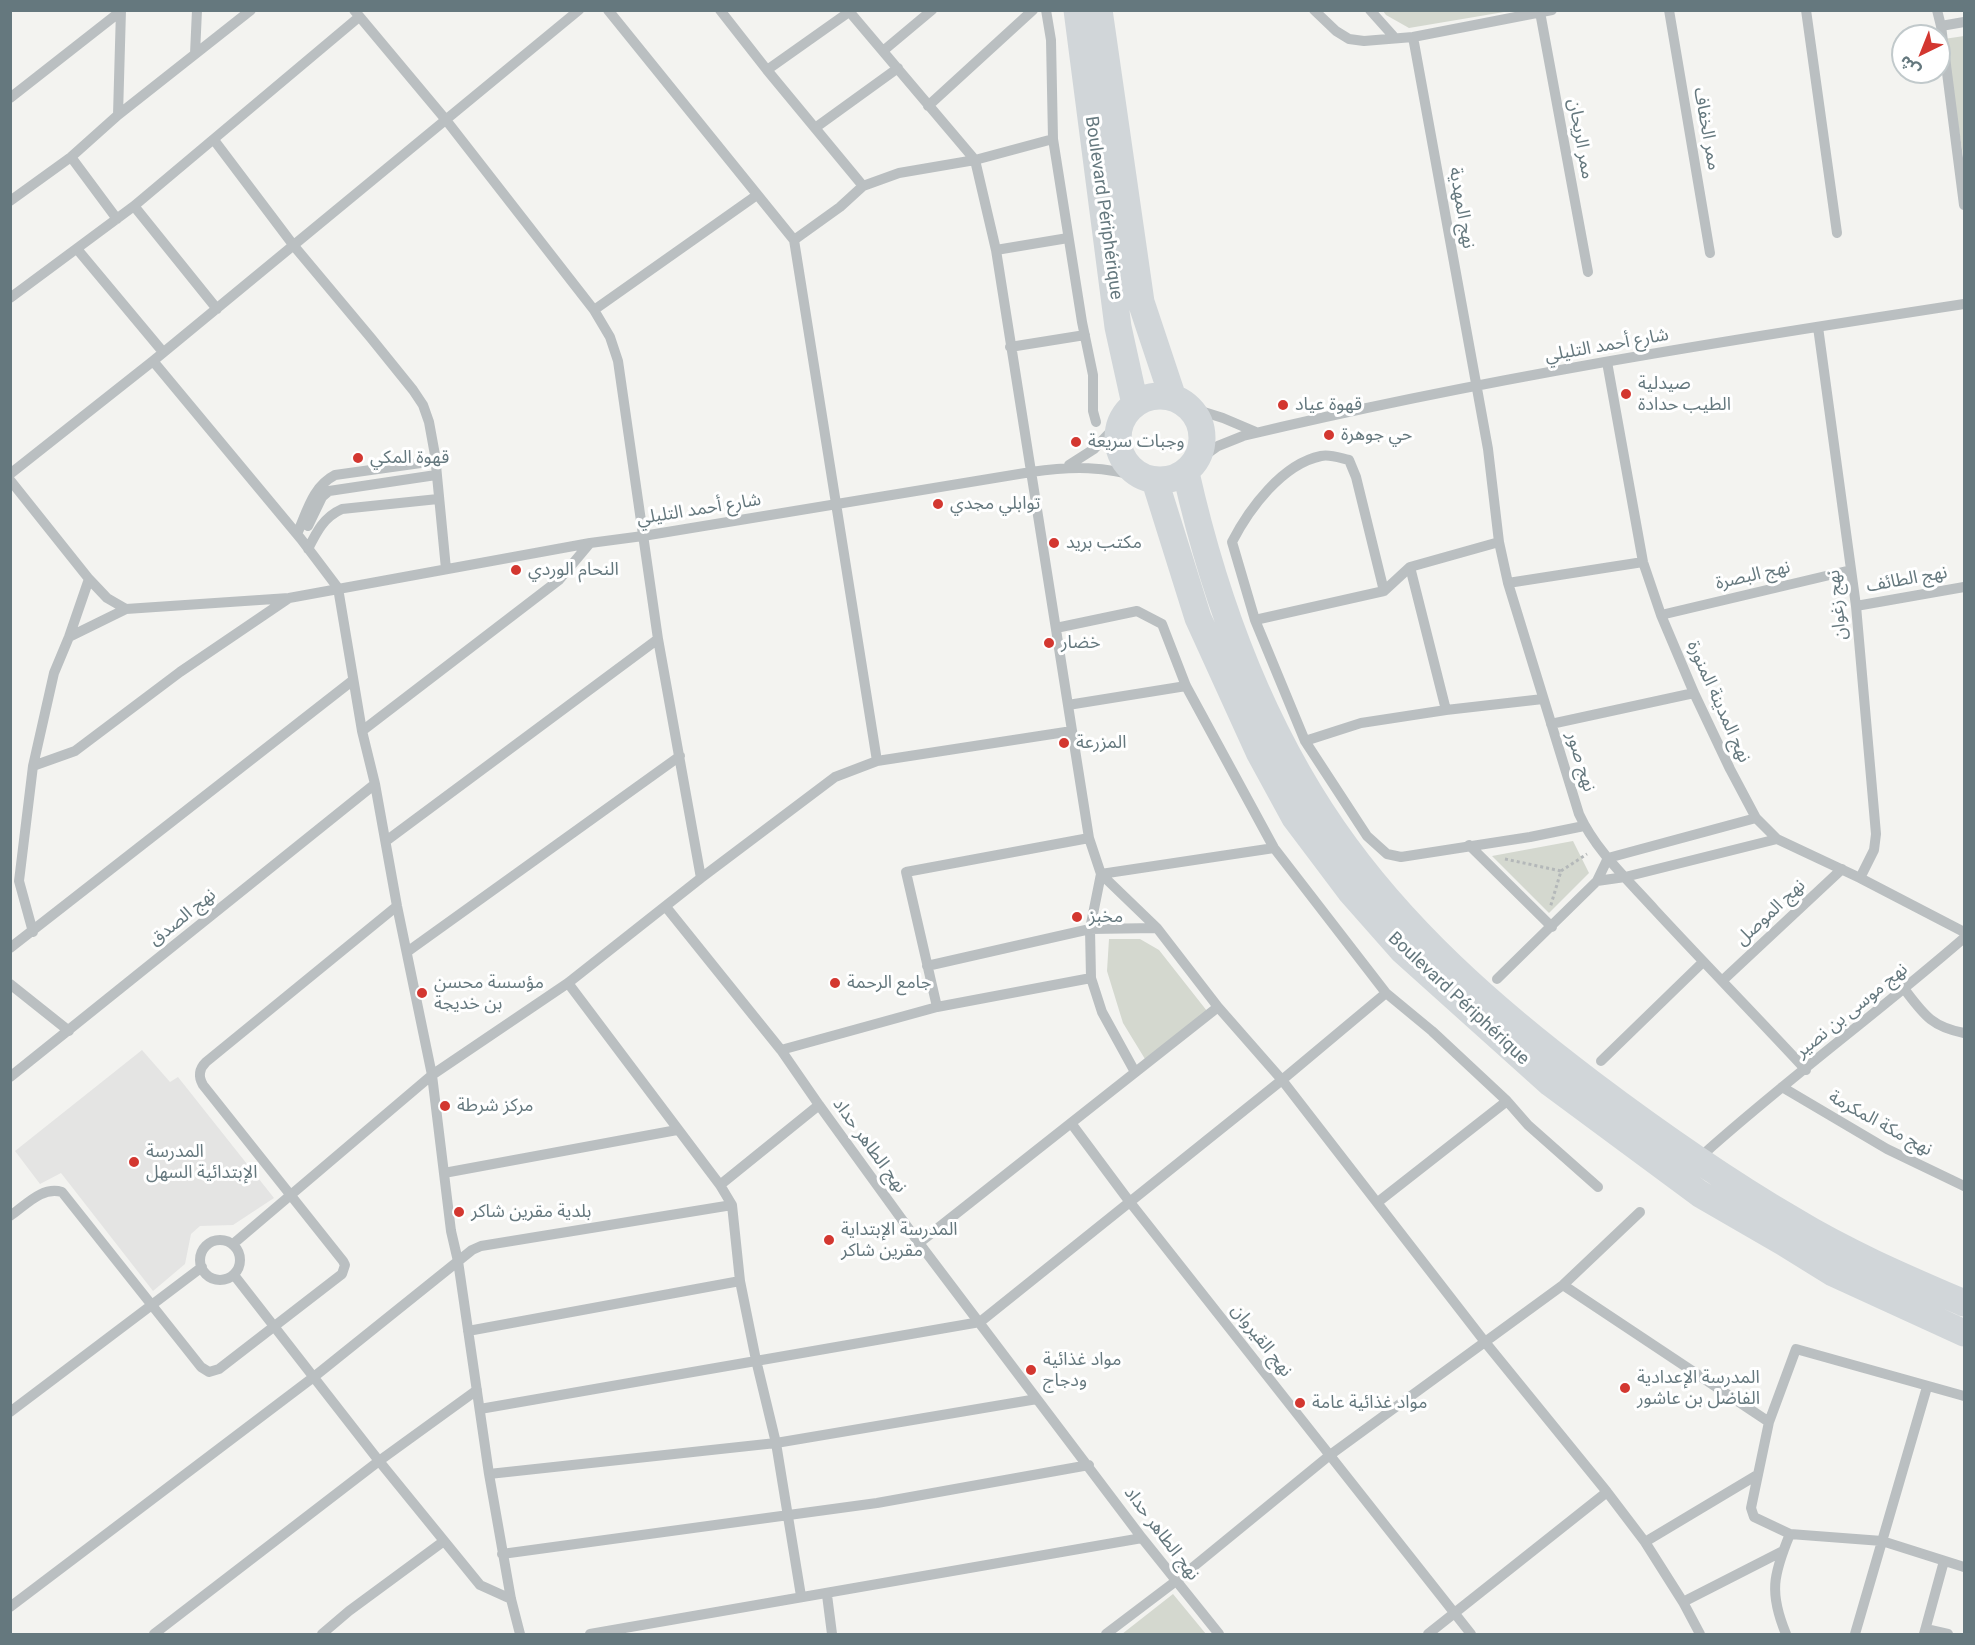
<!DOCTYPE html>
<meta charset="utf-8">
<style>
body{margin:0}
#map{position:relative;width:1975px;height:1645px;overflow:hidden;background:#f3f3f0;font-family:Roboto,"Noto Sans Arabic",sans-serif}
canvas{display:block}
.frame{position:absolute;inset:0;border:12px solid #65787e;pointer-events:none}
.north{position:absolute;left:1891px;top:24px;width:60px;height:60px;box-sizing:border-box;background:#fff;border:2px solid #c1c9cb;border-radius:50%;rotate:223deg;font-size:16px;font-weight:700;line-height:24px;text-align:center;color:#65787e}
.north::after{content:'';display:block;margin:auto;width:21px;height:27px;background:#d33730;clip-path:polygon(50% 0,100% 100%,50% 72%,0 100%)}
</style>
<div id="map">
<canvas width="1975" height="1645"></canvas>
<div class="frame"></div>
<div class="north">ش</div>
</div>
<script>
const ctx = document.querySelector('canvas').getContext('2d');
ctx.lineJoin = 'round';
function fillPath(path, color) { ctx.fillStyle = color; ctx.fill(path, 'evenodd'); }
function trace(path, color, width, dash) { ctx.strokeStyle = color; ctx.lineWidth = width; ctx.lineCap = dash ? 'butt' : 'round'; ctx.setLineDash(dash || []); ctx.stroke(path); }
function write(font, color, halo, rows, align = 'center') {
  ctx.font = font + ' Roboto,"Noto Sans Arabic",sans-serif'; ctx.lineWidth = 6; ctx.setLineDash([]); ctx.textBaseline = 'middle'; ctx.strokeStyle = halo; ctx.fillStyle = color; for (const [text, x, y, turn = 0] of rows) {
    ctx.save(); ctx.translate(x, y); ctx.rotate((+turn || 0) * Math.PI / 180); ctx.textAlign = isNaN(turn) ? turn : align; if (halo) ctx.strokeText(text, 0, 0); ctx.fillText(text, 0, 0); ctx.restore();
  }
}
fillPath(new Path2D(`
 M 142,1050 L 170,1082 L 178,1077 L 274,1198 L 233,1225 L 200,1226 L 191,1234 L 185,1264 L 153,1291 L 61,1173 L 40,1184 L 15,1151 Z`), '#e4e4e3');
fillPath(new Path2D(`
 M 1383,11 L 1510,11 L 1409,28 L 1386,15 Z
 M 1964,36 L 1964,161 L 1944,39 Z
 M 1573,841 L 1589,873 L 1549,913 L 1492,856 Z
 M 1109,939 L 1140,939 L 1159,950 L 1207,1011 L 1145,1059 L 1123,1023 L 1107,971 Z
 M 1173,1594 L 1206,1634 L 1122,1634 Z`), '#d4d8cf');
trace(new Path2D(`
 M 1505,859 L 1561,871 L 1550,908
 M 1561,871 L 1587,854`), '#b4b8b9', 3, [3, 3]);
trace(new Path2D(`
 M 354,10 L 446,120 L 594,310 L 610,337 L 618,361 L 658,639 L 701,878
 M 608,10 L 794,240 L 877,761
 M 720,10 L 767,70 L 863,186
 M 1046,10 L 1051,40 L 1053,139 L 1082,322 L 1093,375 L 1093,411 L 1096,422
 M 1314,10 L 1336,31 L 1349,39 L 1364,41 L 1413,37 L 1552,10
 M 1370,10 L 1395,38
 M 1669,10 L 1710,253
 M 1806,10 L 1837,233
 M 1937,10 L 1941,26 L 1964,205
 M 1540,12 L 1588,272
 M 1941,26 L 1964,22
 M 1413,37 L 1488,449 L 1499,542 L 1508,583 L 1579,814 C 1596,851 1628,880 1655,910 C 1705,964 1756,1016 1806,1070
 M 883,51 L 932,10
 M 195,54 L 197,10
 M 767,70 L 849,12
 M 10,98 L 121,11
 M 928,106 L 1033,10
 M 118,115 L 121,10
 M 815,128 L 898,68
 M 214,140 L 294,246 L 371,338 L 413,390 L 423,405 L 429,422 L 435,455 L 446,569
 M 71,157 L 117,219
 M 10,201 L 71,157 L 118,115 L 251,10
 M 134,206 L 217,309
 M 794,240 L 840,207 L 863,186 L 899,173 L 975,160 L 1053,139
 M 77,249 L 163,352
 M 996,250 L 1068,238
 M 10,298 L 134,206 L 359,17
 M 594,310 L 757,195
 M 1818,327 L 1856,606 L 1876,834 L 1874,850 L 1860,878
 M 1010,347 L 1085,335
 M 153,361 L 301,539 L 338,588 L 362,731 L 375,784 L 397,906 L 432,1075 L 451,1231 L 458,1261 L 489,1474 L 511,1599 L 520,1634
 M 1607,362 L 1643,562 L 1661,615 L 1694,693 L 1730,769 L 1756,818 L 1777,839 L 1860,878 L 1964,932
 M 1188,407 L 1223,418 L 1256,432
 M 1197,461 L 1218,446 L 1243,436 C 1480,379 1723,341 1964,304
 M 1069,465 L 1094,449 L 1121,421
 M 10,474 L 153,361 L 579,10
 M 10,480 L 89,579 L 107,598 L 126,609
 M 308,526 L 322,497 L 329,491 L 436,475
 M 297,534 C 307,512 312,487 335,475 L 435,461
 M 308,549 C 317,531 324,517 342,509 L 438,499
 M 1410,567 L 1446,710
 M 1508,583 L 1643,562
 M 1384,591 L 1410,567 L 1499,542
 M 1856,606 L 1964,587
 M 1661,615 L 1851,570
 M 1255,620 L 1384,591 L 1356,477 L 1349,460 C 1340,458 1330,454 1321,456 C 1282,464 1249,509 1232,542 L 1255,620 L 1305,741 L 1367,836 L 1387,854 L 1401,857 L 1530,837 L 1584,826
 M 1056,628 L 1137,611 L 1162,624 L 1186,686 L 1274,848 L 1386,993 L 1432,1031 L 1507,1101 L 1528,1125 L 1598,1187
 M 69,637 L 126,609 L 289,598 L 590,543 L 643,536 L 1031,472 C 1073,466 1104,466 1144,478
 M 1068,705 L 1186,686
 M 1551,724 L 1694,693
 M 362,731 L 559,580 L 590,543
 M 1305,741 L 1361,723 L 1446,710 L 1543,699
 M 33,766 L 75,751 L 180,672 L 289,598
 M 386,841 L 658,639
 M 1469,845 L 1552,927
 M 1101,874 L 1157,928 L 1218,1007 L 1282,1080 L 1485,1342 L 1607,1492 L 1645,1542 L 1683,1602 L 1700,1634
 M 1101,874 L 1274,848
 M 1597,881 L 1625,877 L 1777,839
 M 666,907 L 781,1050 L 819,1105 L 919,1243 L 1142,1538 L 1219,1634
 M 33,932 L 19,881 L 33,766 L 54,673 L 69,637 L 89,579
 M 10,948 L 352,681
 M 407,952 L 680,756
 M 927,966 L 1090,929 L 1157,928
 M 1091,978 L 1102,1012 L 1135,1072
 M 1497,979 L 1597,881 L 1608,858 L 1756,818
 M 1722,981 L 1842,869
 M 568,983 L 720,1185 L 732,1205 L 740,1281 L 756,1360 L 776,1443 L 801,1596
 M 10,984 L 69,1031
 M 1905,990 C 1924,1015 1932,1027 1964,1033
 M 937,1007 L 906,872 L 1089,838
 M 781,1050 L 937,1007 L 1091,978 L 1090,929 L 1101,874 L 1089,838 L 996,250 L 975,160 L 848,10
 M 1601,1061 L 1703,962
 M 10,1077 L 375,784
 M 1782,1087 L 1887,1149 L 1964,1186
 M 1071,1123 L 1129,1201 L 1471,1634
 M 1707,1151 C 1790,1077 1880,1011 1964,938
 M 444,1173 L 677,1130
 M 720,1185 L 819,1105
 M 1378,1202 L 1507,1101
 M 10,1216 C 26,1205 42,1186 62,1192 L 201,1367 L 209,1372 L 219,1369 L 342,1274 L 345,1265 L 343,1261 L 203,1085 C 198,1076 199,1069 206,1062 L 397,906
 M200 1260a20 20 0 1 1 40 0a20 20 0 1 1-40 0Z
 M 919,1243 L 1218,1007
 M 233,1244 L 432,1075 L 568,983 L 701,878 L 835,777 L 877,761 L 1072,731
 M 234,1275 L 379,1461 L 480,1585 L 511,1599
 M 1563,1285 L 1769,1422
 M 468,1331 L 740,1281
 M 1964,1396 L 1796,1349 L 1769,1422 L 1751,1508 L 1754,1517 L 1790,1534 L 1882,1541 L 1964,1567
 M 480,1409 L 980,1322 L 1282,1080 L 1386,993
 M 10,1412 L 202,1267
 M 489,1474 L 776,1443 L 1037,1399
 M 1645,1542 L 1757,1475
 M 502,1554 L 877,1503 L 1089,1465
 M 827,1595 L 832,1634
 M 1683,1602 L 1783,1551
 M 10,1607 L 315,1376 L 472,1250 L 481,1246 L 732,1205
 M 1926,1629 L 1948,1634
 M 154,1634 L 379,1461 L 477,1390
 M 322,1634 L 349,1611 L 444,1541
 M 590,1634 L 1142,1538
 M 1106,1634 L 1176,1581 L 1330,1455 L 1563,1285 L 1640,1212
 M 1428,1634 L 1607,1492
 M 1786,1634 C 1769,1593 1773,1575 1790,1534
 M 1855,1634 L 1927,1387
 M 1924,1634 L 1944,1561`), '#babfc1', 10);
trace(new Path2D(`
 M 1077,10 L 1118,327 L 1135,404
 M 1099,10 L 1141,302 L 1173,398
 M1118 438a42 42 0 1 1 84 0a42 42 0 1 1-84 0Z
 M 1186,473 C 1214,597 1260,723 1333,829 C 1402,929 1494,1010 1591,1083 C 1656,1132 1723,1179 1793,1220 C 1847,1253 1906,1278 1964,1303
 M 1155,481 L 1198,618 L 1259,752 L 1295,818 L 1350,891 L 1403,951 L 1550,1083 L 1700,1194 L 1783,1242 L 1833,1273 L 1964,1333`), '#d1d6d9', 27);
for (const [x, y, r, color] of [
 [1626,394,6,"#d33730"],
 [1283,405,6,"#d33730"],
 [1329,435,6,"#d33730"],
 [1076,442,6,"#d33730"],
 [358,458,6,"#d33730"],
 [938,504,6,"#d33730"],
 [1054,543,6,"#d33730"],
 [516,570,6,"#d33730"],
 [1049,643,6,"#d33730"],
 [1064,743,6,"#d33730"],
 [1077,917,6,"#d33730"],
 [835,983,6,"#d33730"],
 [422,993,6,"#d33730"],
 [445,1106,6,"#d33730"],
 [134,1162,6,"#d33730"],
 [459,1212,6,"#d33730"],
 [829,1240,6,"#d33730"],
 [1031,1370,6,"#d33730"],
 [1625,1388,6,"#d33730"],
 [1300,1403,6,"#d33730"]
]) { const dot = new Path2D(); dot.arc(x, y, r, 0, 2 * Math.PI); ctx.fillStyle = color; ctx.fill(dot); trace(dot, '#fff', 2); }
write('18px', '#65787e', '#fff', [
 ["ممر الخفاف",1706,129,80],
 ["ممر الريحان",1580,139,80],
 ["Boulevard Périphérique",1103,208,82],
 ["نهج المهدية",1461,208,80],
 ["شارع أحمد التليلي",1607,346,-10],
 ["شارع أحمد التليلي",699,510,-9],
 ["نهج البصرة",1753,576,-13],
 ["نهج الطائف",1907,580,-10],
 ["نهج زغوان",1838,605,-96],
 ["نهج المدينة المنورة",1718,702,66],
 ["نهج صور",1580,762,73],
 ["نهج الموصل",1771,913,-43],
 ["نهج الصدق",183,918,-39],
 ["Boulevard Périphérique",1458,999,43],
 ["نهج موسى بن نصير",1852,1011,-39],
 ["نهج مكة المكرمة",1880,1124,29],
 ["نهج الطاهر حداد",869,1146,54],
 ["نهج القيروان",1261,1341,52],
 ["نهج الطاهر حداد",1161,1534,53]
]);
write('18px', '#65787e', '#fff', [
 ["صيدلية",1638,384],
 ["الطيب حدادة",1638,405],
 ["قهوة عياد",1295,405],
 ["حي جوهرة",1341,435],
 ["وجبات سريعة",1088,442],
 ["قهوة المكي",370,458],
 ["توابلي مجدي",950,504],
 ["مكتب بريد",1066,543],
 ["النحام الوردي",528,570],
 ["خضار",1061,643],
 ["المزرعة",1076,743],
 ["مخبز",1089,917],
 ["مؤسسة محسن",434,983],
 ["بن خديجة",434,1004],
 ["جامع الرحمة",847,983],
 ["مركز شرطة",457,1106],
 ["المدرسة",146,1152],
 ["الإبتدائية السهل",146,1173],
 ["بلدية مقرين شاكر",471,1212],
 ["المدرسة الإبتداية",841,1230],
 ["مقرين شاكر",841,1251],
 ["مواد غذائية",1043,1360],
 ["ودجاج",1043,1381],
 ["المدرسة الإعدادية",1637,1378],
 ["الفاضل بن عاشور",1637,1399],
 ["مواد غذائية عامة",1312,1403]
], 'left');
</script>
